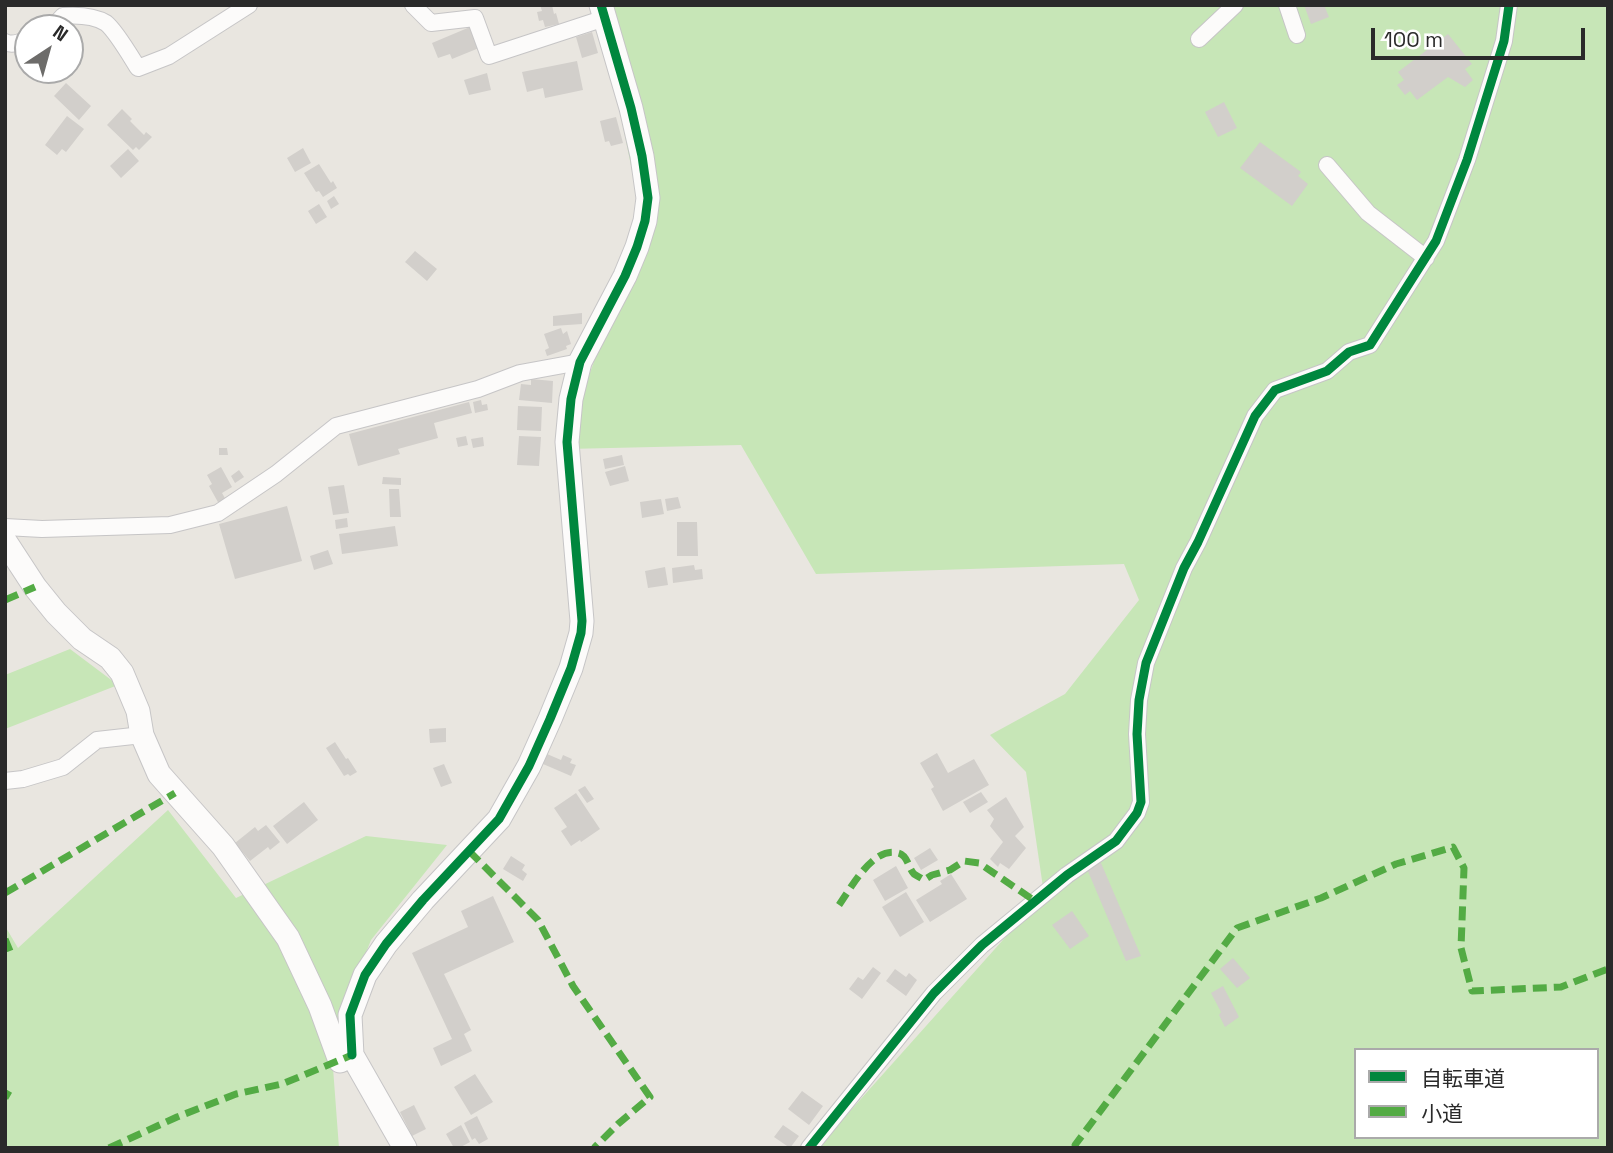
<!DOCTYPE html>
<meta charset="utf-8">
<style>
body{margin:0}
#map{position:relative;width:1613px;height:1153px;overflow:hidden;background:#e9e6e0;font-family:"Space Grotesk","Noto Sans JP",sans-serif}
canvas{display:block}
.frame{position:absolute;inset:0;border:7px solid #2a2a2a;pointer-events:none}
.legend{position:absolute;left:1354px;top:1048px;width:245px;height:91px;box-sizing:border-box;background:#fff;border:2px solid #aaa;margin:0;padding:9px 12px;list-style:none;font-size:21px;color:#2a2a2a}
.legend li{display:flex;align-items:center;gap:14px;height:35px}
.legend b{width:35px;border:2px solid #aaa}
.north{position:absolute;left:14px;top:14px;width:70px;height:70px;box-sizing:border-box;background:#fff;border:2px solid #aaa;border-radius:50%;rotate:36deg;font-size:19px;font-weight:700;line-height:28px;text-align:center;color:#2a2a2a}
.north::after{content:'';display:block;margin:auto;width:24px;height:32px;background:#6d6c6a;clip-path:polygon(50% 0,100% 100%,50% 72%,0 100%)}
.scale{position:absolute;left:1371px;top:28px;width:214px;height:32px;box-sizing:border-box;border:4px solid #2a2a2a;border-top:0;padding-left:9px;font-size:21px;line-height:24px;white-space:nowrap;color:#2a2a2a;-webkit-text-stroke:5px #fff;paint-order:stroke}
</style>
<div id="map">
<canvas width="1613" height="1153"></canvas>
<div class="frame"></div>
<ul class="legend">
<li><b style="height:9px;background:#00873e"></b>自転車道</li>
<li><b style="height:9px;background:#53ab44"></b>小道</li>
</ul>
<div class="north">N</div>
<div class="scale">100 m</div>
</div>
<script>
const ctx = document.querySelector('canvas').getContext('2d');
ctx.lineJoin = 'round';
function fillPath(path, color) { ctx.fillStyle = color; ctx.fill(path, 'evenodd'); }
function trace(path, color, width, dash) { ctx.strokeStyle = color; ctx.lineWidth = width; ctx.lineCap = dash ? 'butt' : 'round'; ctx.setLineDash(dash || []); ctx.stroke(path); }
fillPath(new Path2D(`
 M 598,5 L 1608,5 L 1608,1148 L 817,1148 L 1044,894 L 1026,772 L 990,735 L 1065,694 L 1139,600 L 1124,564 L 816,574 L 741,445 L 567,449 L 583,391 L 644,229 ZM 1356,1050 L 1597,1050 L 1597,1137 L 1356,1137 Z
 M 70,649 L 118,685 L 5,729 L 5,675 Z
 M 168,810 L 236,898 L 366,836 L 447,845 L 371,940 L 331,1041 L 339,1148 L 5,1148 L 5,926 L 18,948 Z`), '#c7e6b7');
fillPath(new Path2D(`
 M 540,5 L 552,5 L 554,14 L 556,13 L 559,24 L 545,27 L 543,20 L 539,21 L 537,12 L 542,11 Z
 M 1304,5 L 1324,5 L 1329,17 L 1311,24 Z
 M 470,27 L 479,48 L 452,59 L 450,54 L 438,58 L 432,43 Z
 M 592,32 L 598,53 L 582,58 L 576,37 Z
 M 1448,34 L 1472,64 L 1465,69 L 1473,80 L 1465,87 L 1448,77 L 1417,100 L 1410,91 L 1405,95 L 1397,85 L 1404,80 L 1398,72 Z
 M 577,61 L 583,90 L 545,98 L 543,88 L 527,92 L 522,72 Z
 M 487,73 L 491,90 L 469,95 L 464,80 Z
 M 66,83 L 91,106 L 79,120 L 54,96 Z
 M 1224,102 L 1237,128 L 1218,137 L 1205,112 Z
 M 122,109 L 132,119 L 130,121 L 144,135 L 146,132 L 152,137 L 139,150 L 136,147 L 133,150 L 107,125 Z
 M 67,116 L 84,129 L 66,152 L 62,149 L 57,155 L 45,145 Z
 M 616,117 L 623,143 L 611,146 L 609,141 L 605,142 L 600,121 Z
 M 1260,142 L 1301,172 L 1298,176 L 1308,184 L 1292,206 L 1240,168 Z
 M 303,148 L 311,163 L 295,172 L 287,158 Z
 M 128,149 L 139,161 L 121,178 L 110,166 Z
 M 319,164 L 331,183 L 333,181 L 337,188 L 323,197 L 319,191 L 316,192 L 304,173 Z
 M 334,196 L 339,204 L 331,209 L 327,201 Z
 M 319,204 L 327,217 L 316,224 L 308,211 Z
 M 415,251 L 437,269 L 427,281 L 405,262 Z
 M 582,313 L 582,324 L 553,326 L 553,316 Z
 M 561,328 L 563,334 L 567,331 L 571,344 L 566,346 L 567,349 L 547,356 L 545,350 L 549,348 L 544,334 Z
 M 531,379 L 553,381 L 552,403 L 519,400 L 521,384 L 531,385 Z
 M 481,400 L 482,405 L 487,404 L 488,410 L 475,413 L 473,402 Z
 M 469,402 L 472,413 L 434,423 L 438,438 L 398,449 L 400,454 L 358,466 L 349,434 Z
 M 518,406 L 542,407 L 541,431 L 517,430 Z
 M 466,436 L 468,445 L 458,447 L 456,438 Z
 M 519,436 L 541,437 L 539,466 L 517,465 Z
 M 483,437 L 484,446 L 473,448 L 471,439 Z
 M 219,448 L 227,448 L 228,455 L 219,455 Z
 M 622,455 L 624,465 L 605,469 L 603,459 Z
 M 625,466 L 629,481 L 610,486 L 605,472 Z
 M 221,467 L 232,487 L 222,493 L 226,500 L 219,504 L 209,486 L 212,484 L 207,475 Z
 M 239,470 L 244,477 L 235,483 L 231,476 Z
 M 383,477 L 401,478 L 401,485 L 382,484 Z
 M 344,485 L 349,513 L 333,515 L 328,487 Z
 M 389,489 L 399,489 L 401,517 L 390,517 Z
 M 678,497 L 681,508 L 667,511 L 665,499 Z
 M 661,499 L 664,514 L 642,518 L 640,502 Z
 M 287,506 L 302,561 L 235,579 L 219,524 Z
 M 347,518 L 348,527 L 336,529 L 335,520 Z
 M 677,522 L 697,522 L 698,556 L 677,556 Z
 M 395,526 L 398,546 L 342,554 L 339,534 Z
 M 328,550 L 333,564 L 314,570 L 310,556 Z
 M 694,565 L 695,570 L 702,569 L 703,579 L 673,583 L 672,568 Z
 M 665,567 L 668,585 L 648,588 L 645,571 Z
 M 446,728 L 446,742 L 430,743 L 429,729 Z
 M 335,742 L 346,759 L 348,758 L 357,772 L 350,776 L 348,774 L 344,776 L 326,748 Z
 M 937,753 L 948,773 L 974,759 L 989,785 L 943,811 L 931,789 L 934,787 L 920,763 Z
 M 547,754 L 561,760 L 563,755 L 572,759 L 570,763 L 576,765 L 571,776 L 543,764 Z
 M 444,764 L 452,783 L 441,787 L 433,768 Z
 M 585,786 L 594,799 L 587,803 L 578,790 Z
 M 981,792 L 988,802 L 970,813 L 963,802 Z
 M 576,793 L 600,829 L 581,842 L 580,840 L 571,846 L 561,831 L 567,827 L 554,808 Z
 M 1006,797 L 1024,827 L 1015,836 L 1026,848 L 1009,869 L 1000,863 L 998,867 L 990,859 L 1003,842 L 990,826 L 994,819 L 987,810 Z
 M 304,802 L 318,820 L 287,844 L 273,826 Z
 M 266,825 L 280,842 L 270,850 L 268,847 L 250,861 L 235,843 L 255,827 L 258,831 Z
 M 930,848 L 938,860 L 921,870 L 914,858 Z
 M 511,856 L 525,865 L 522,870 L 527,874 L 523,881 L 503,869 Z
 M 1101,863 L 1141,956 L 1126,961 L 1087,869 Z
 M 896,866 L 908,888 L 885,901 L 873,880 Z
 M 951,874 L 967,899 L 930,922 L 916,900 L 942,884 L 940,881 Z
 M 906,892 L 924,922 L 900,937 L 882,907 Z
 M 493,896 L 514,942 L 444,974 L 471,1030 L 464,1034 L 472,1051 L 441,1066 L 433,1048 L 452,1039 L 412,953 L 468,927 L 461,911 Z
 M 1072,911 L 1089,936 L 1070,949 L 1052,925 Z
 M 1233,958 L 1250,978 L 1237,988 L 1220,969 Z
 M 873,967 L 881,973 L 862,999 L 849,989 L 858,977 L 863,980 Z
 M 895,969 L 906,977 L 909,973 L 917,980 L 906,996 L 886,981 Z
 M 1223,986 L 1239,1017 L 1225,1027 L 1219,1015 L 1221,1012 L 1211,993 Z
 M 475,1074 L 493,1102 L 471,1115 L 454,1087 Z
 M 802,1091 L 823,1106 L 809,1125 L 788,1109 Z
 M 414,1105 L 426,1129 L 412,1136 L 400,1112 Z
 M 477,1116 L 488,1139 L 479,1144 L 475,1138 L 472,1140 L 464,1123 Z
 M 461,1125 L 470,1142 L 459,1148 L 454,1148 L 446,1134 Z
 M 783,1125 L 799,1136 L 790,1148 L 774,1137 Z`), '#d2cfcb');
const street = new Path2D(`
 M 413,5 L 431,23 L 475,18 L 489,56 L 605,18
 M 1287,5 L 1297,35
 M 52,28 L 63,16 C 77,15 93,15 106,23 C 116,31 131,57 138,68 L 169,56 L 249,5
 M 1199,39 L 1235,5
 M 5,42 C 12,46 21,42 28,39
 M 1327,165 L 1368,213 L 1426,258
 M 5,527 L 42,529 L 170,525 L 218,513 L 276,474 L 336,426 L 478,389 L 520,373 L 580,362
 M 5,781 L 23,779 L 63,767 L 97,740 L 142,735
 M 809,1148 L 934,993 L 982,945 L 1067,875 L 1116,841 L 1137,813 L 1141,802 L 1137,734 L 1139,700 L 1146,663 L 1184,568 L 1198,542 L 1255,416 L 1275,390 L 1327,371 L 1349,352 L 1370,345 L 1436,241 L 1467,160 L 1504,41 L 1509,5`);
const secondary = new Path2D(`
 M 5,541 L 35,587 L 56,613 L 82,639 L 110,658 L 122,673 L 138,711 L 142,735 L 159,774 L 223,846 L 288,938 L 320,1006 L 340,1061 L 352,1055 L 405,1148
 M 352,1055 L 350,1015 L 365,975 L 386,944 L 423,900 L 499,819 L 529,766 L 550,719 L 571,668 L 581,633 L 582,621 L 567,442 L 571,399 L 580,362 L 625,276 L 637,247 L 645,221 L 648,198 L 642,156 L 631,108 L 601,5`);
trace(street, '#c6c5c6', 18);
trace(secondary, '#c6c5c6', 25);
trace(street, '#fcfbfa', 16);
trace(secondary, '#fcfbfa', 23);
trace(new Path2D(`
 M 5,600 L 35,587
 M 469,851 L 538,920 L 573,986 L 650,1097 L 618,1124 L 594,1148
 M 5,893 L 175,793
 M 839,905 C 851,888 873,846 898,853 C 908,855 908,868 914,874 C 917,876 921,878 924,880 L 932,875 L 950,870 L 964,861 L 979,863 L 1035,901
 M 5,939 L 10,951
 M 5,1098 L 9,1091
 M 109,1148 L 177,1117 L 236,1094 L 282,1084 L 352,1055
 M 1076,1148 L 1075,1145 L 1237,928 L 1321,898 L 1396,864 L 1453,847 L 1464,868 L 1461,948 L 1472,991 L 1561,987 L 1608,969`), '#53ab44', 7, [14, 7]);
trace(new Path2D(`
 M 352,1055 L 350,1015 L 365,975 L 386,944 L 423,900 L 499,819 L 529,766 L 550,719 L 571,668 L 581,633 L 582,621 L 567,442 L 571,399 L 580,362 L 625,276 L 637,247 L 645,221 L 648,198 L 642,156 L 631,108 L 601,5
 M 809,1148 L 934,993 L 982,945 L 1067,875 L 1116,841 L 1137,813 L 1141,802 L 1137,734 L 1139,700 L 1146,663 L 1184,568 L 1198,542 L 1255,416 L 1275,390 L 1327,371 L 1349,352 L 1370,345 L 1436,241 L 1467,160 L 1504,41 L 1509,5`), '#00873e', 9);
</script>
